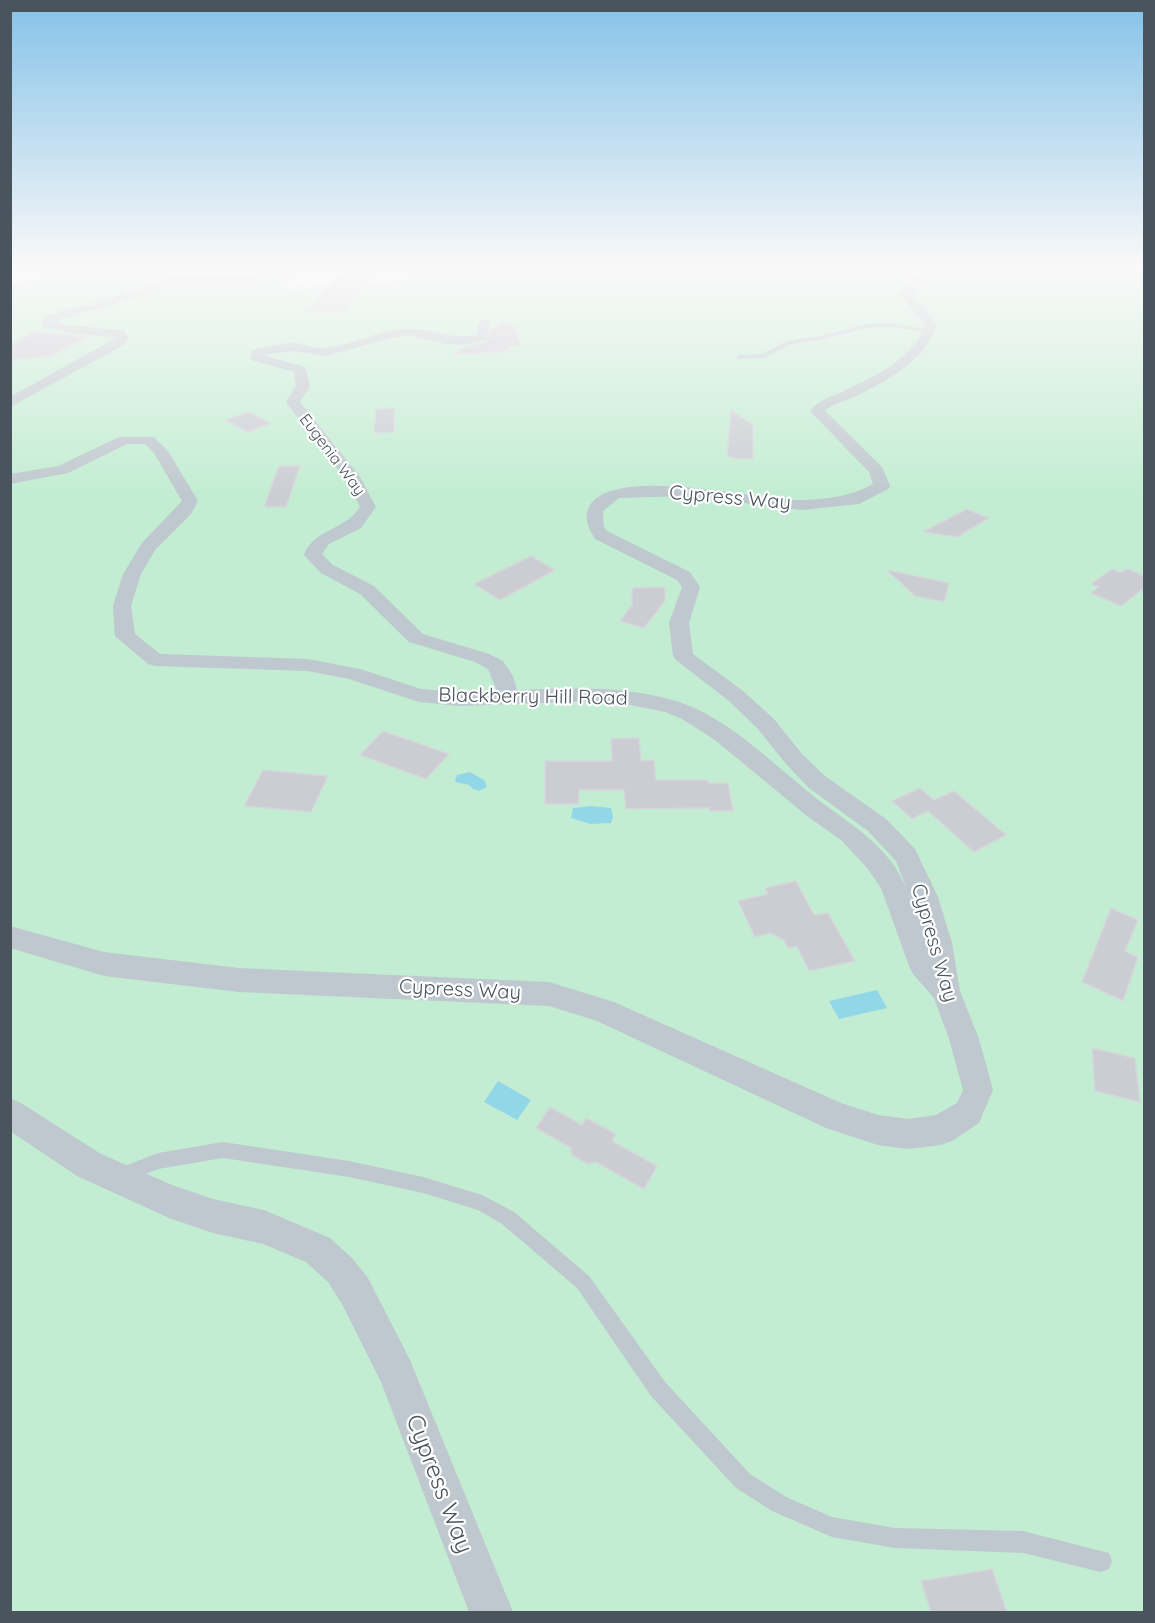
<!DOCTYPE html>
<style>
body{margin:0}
#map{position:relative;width:1155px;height:1623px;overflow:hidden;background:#f3f1f1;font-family:Quicksand,sans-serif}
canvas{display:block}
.frame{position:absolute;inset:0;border:12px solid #49545d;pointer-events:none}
</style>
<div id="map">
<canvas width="1155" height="1623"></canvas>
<div class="frame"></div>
</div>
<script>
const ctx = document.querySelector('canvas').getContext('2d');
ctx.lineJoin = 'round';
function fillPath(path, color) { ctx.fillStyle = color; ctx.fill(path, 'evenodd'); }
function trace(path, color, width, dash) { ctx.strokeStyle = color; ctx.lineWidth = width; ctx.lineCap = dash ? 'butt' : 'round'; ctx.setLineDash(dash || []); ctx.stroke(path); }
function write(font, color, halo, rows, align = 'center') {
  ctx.font = font + ' Quicksand,sans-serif'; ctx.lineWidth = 4.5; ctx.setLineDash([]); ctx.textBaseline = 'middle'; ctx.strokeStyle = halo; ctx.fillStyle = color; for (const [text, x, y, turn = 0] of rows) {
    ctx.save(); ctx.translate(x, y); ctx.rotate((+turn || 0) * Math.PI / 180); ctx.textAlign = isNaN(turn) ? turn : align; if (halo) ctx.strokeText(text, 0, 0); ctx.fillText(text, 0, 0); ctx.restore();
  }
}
fillPath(new Path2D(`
 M 82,269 L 204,273 L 250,269 L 309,269 L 282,286 L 290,289 L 373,284 L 412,278 L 412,269 L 1144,269 L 1144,1612 L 11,1612 L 10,286 L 45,275 Z`), '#c2edd2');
fillPath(new Path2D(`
 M 470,772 L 484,780 L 487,787 L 479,791 L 473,789 L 469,785 L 455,782 L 457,775 Z
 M 591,806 L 611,808 L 613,817 L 611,823 L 591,824 L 571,818 L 573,808 Z
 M 877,990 L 887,1008 L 839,1019 L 829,1001 Z
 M 498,1081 L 531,1100 L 517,1120 L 484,1102 Z`), '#92d7e8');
const building = new Path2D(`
 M 352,270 L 378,272 L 340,313 L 308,312 L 340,272 L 350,273 Z
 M 504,323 L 512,325 L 522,346 L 507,347 L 509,351 L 452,355 L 465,347 L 486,342 L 490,331 Z
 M 30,332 L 63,334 L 87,337 L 51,356 L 10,360 L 10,346 Z
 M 394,408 L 394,432 L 374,433 L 376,409 Z
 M 731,410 L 753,425 L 753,459 L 738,459 L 727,456 Z
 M 248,412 L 271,423 L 248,432 L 225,420 Z
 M 279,466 L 300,466 L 286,507 L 264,507 Z
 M 967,509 L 989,518 L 957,537 L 923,532 Z
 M 531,556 L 555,570 L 500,600 L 474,584 Z
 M 1112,569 L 1120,572 L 1129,569 L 1144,576 L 1144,588 L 1121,606 L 1091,593 L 1099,587 L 1091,584 Z
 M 887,570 L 949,583 L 944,602 L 915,596 Z
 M 665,587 L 665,601 L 644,628 L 620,621 L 632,605 L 632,588 Z
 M 383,731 L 449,754 L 426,779 L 360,755 Z
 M 639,738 L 641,761 L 654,760 L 656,780 L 708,780 L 709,783 L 728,783 L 733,811 L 710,811 L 709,808 L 626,809 L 624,790 L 579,790 L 579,804 L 545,804 L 545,761 L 612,761 L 611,739 Z
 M 263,770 L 328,776 L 311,812 L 244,806 Z
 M 920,788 L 934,800 L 954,791 L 1006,835 L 974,852 L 928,811 L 912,819 L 892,801 Z
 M 796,881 L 814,915 L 828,913 L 855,961 L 809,971 L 797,947 L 788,948 L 784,940 L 770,933 L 755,937 L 738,901 L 768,894 L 765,888 Z
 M 1111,908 L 1138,920 L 1125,951 L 1138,957 L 1123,1001 L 1082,982 Z
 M 1092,1048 L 1135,1058 L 1140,1102 L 1095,1091 Z
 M 550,1107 L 582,1125 L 586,1118 L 616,1134 L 612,1141 L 657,1166 L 644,1189 L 596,1162 L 588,1164 L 572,1155 L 571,1148 L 536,1128 Z
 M 992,1569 L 1007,1612 L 931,1612 L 921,1581 Z`);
fillPath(building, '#cbcdd3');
trace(building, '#d5d7db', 1.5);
fillPath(new Path2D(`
 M 893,323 L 934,331 L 931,333 L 893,327 L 865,328 L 820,340 L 792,344 L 763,358 L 739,359 L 736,357 L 739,355 L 762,354 L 788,341 L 820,336 L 865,324 Z
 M 223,1142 L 349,1161 L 423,1177 L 482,1195 L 514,1212 L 589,1276 L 665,1382 L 750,1474 L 786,1497 L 832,1517 L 895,1528 L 1023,1531 L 1109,1553 L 1112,1561 L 1109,1569 L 1101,1572 L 1023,1553 L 895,1548 L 832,1537 L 772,1511 L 736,1488 L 651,1396 L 577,1288 L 502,1224 L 478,1210 L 423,1193 L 349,1177 L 223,1158 L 158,1169 L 123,1183 L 117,1181 L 115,1175 L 117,1169 L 158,1153 Z`), '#bfc8ce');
fillPath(new Path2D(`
 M 284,269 L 309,269 L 242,283 L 176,283 L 145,295 L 55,321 L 66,325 L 120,330 L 124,331 L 129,338 L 122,346 L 10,407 L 10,397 L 116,338 L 66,332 L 44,327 L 42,324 L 46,316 L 137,291 L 175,277 L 242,277 Z
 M 921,269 L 932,269 L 912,294 L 937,325 C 925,361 886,382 854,397 C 845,401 832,404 825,411 L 882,467 L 890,486 L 888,489 L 859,504 L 802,510 L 686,496 L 619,498 L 603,511 L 604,527 L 607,531 L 690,572 L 700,587 L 689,623 L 693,654 L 743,691 L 774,719 L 802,754 L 825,776 L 886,819 L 915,849 L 938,897 L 952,943 L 960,991 L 979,1039 L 993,1090 L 979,1123 L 952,1141 L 941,1145 L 908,1149 L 878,1145 L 826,1128 L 597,1021 L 549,1006 L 239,992 L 104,976 L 10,948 L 10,926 L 104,952 L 239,968 L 549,982 L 614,1002 L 841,1103 L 878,1115 L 908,1119 L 936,1115 L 957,1103 L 963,1090 L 949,1039 L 934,998 L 913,974 L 909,966 L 881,888 L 868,869 L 842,841 L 807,816 L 715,740 L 682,719 L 665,712 L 621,703 L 596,701 L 459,706 L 419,702 L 349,679 L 308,671 L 155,666 L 148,664 L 115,636 L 113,606 L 123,574 L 142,543 L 182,501 L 154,453 L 145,444 L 127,444 L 68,473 L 10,484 L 10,474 L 58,466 L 119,437 L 154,437 L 168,451 L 198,501 L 191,514 L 155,550 L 141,574 L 131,606 L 135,634 L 160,654 L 308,659 L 360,669 L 421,689 L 459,692 L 497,691 L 488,669 L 475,662 L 409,642 L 360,594 L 321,573 L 304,555 C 313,529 346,530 360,507 L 347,481 L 286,402 L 296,386 L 294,372 L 251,360 L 250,357 L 253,350 C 266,347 280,343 294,343 C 304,344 316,349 326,348 C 354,345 379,329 407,329 C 432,328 450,340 476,335 L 480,320 L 488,320 L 490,323 L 486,340 L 464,345 L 447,344 L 411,336 L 396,337 L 325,356 L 294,351 L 263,355 L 305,367 L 310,386 L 300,402 L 360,477 L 376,507 L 361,528 L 329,544 L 322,554 L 333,565 L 374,586 L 423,634 L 489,654 L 503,661 L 513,676 L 517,690 C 571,688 624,685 676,701 C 729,717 778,769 821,802 C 844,819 866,833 885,854 C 900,871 908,890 915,910 L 896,861 L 868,831 L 809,788 L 786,764 L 758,729 L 729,701 L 676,660 L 673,656 L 669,623 L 682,587 L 677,580 L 595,539 C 588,528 583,517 590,505 C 617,464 758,501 803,500 C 828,499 852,496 873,484 L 869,472 L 810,411 C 819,399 833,397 846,390 C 876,376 914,358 925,325 L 900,294 Z
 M 10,1098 L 21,1103 L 101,1154 L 172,1185 L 213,1199 L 264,1210 L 330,1238 L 352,1258 L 368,1278 L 410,1360 L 513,1612 L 469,1612 L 381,1382 L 342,1304 L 328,1282 L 306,1262 L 263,1244 L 213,1233 L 169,1218 L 77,1176 L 10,1131 Z`), '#bfc8ce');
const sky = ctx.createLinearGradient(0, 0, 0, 497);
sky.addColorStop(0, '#85c2e8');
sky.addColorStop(0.54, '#faf9f9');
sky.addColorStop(1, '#faf9f900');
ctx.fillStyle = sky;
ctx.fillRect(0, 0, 1155, 497);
write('16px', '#49545d', '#fff', [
 ["Eugenia Way",332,455,53]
]);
write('20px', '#49545d', '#fff', [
 ["Cypress Way",730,498,5],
 ["Blackberry Hill Road",533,697,1],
 ["Cypress Way",934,943,74],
 ["Cypress Way",460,990,3]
]);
write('24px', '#49545d', '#fff', [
 ["Cypress Way",439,1484,69]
]);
</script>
